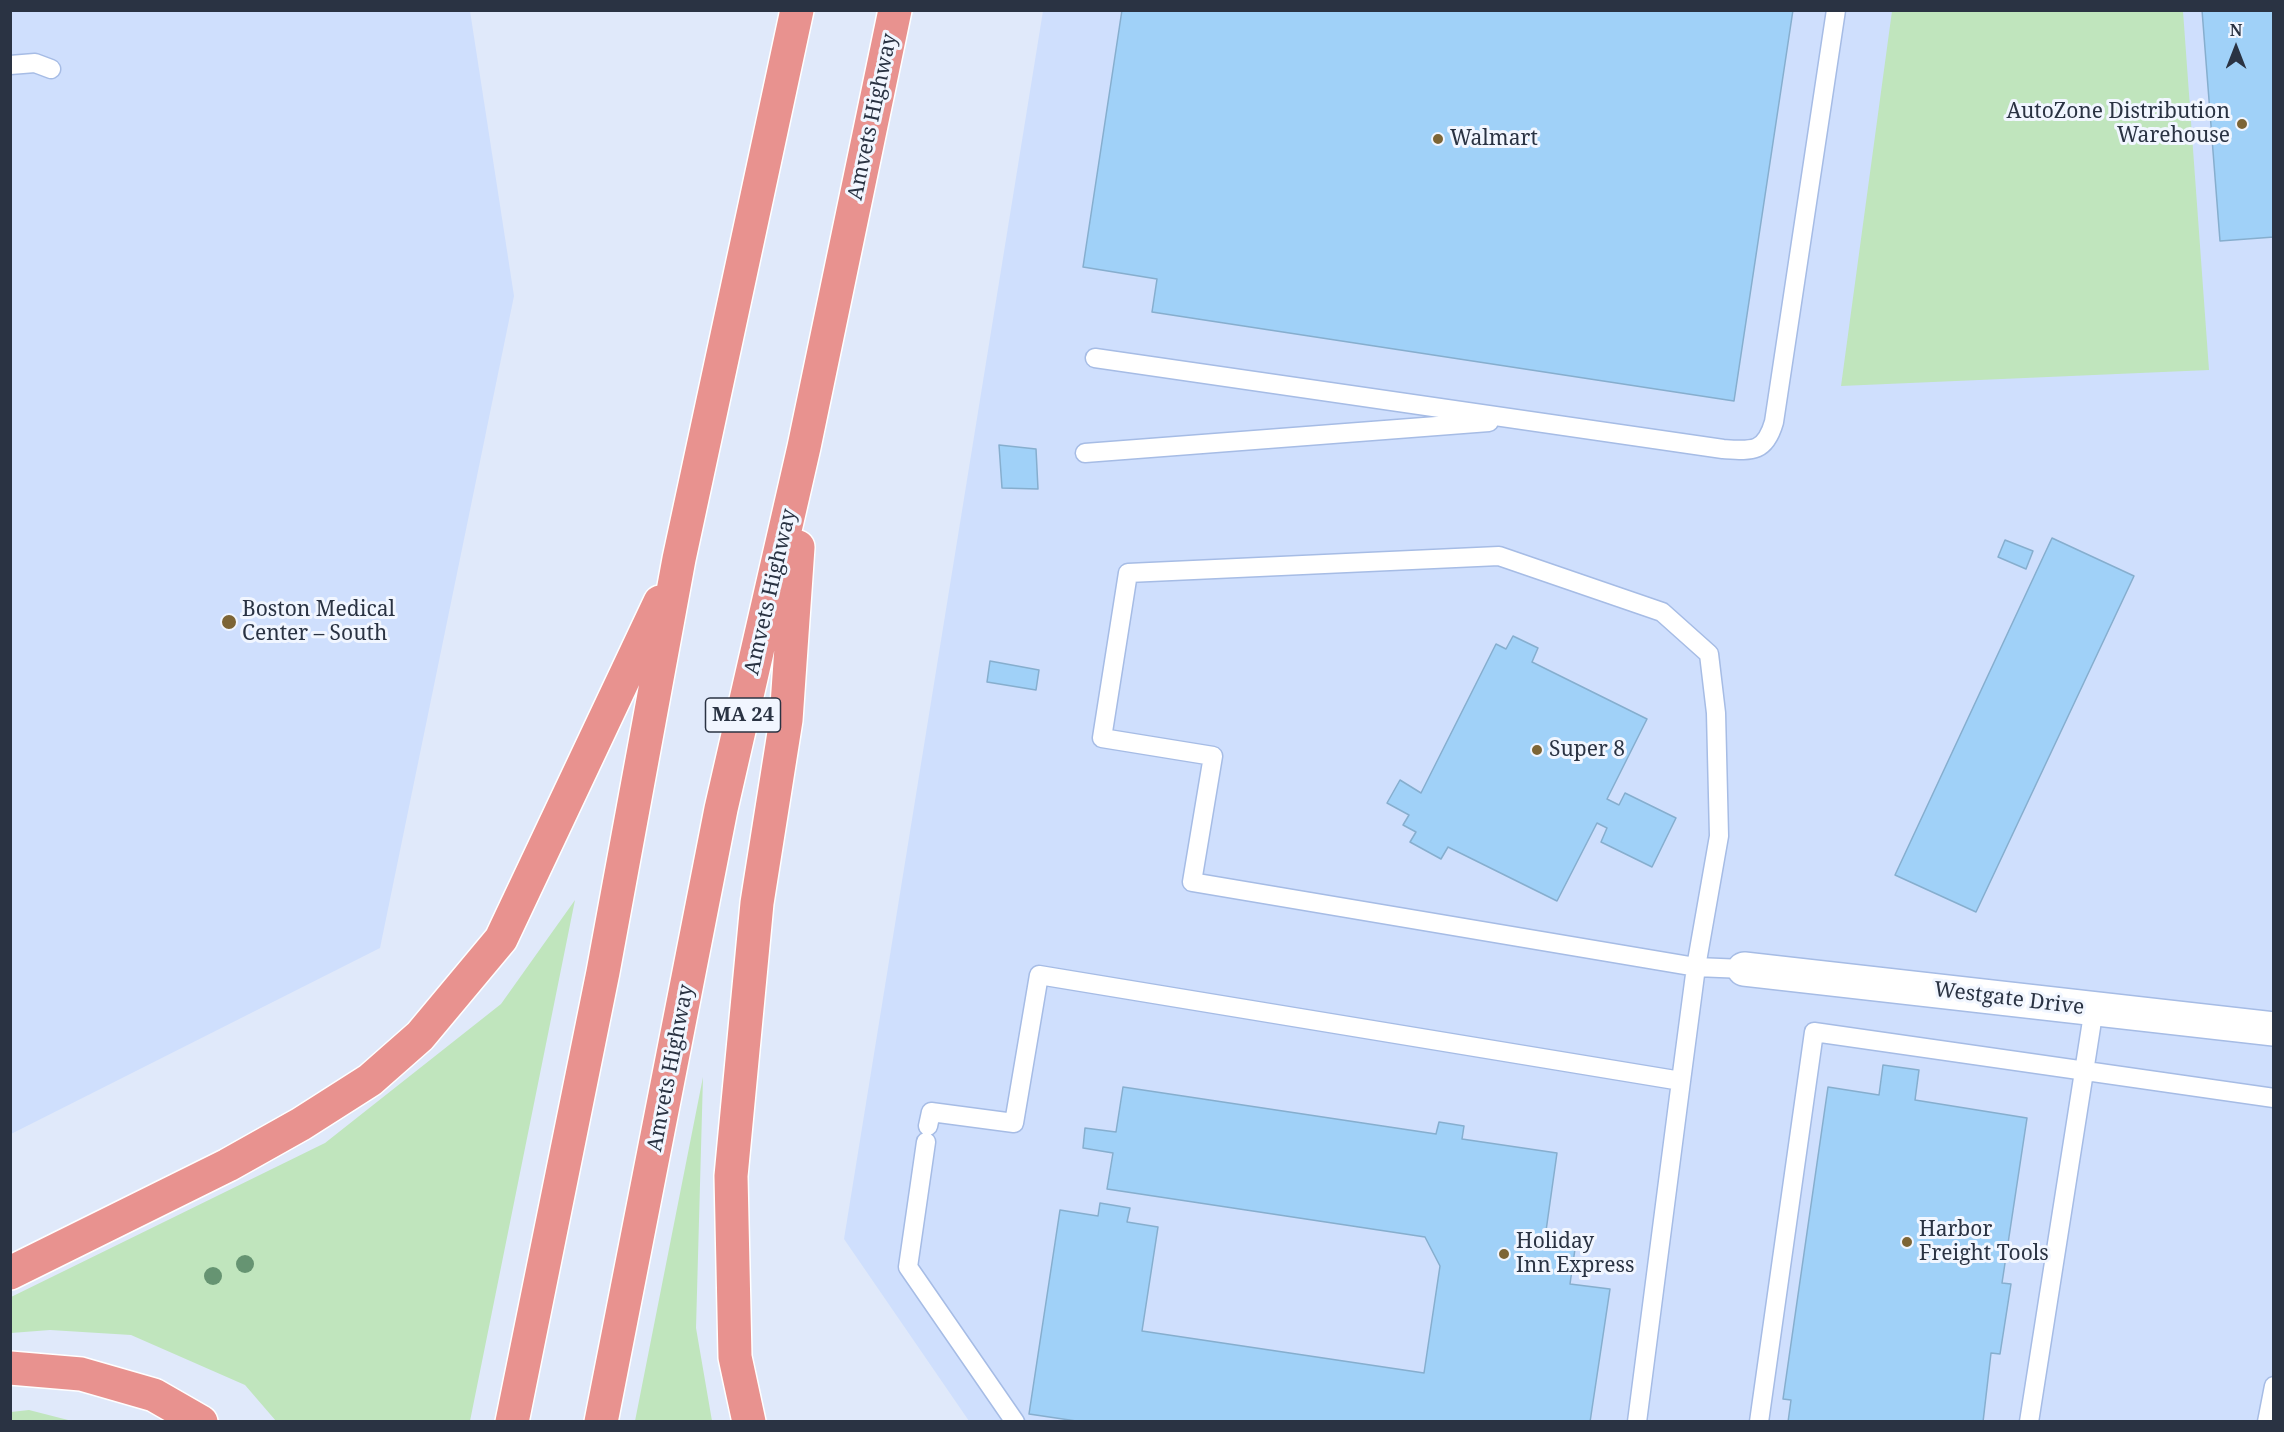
<!DOCTYPE html>
<meta charset="utf-8">
<style>
body{margin:0}
#map{position:relative;width:2284px;height:1432px;overflow:hidden;background:#e0e9fa;font-family:"Noto Serif",serif}
canvas{display:block}
.frame{position:absolute;inset:0;border:12px solid #2a3343;pointer-events:none}
.north{position:absolute;left:2206px;top:18px;width:60px;height:60px;-webkit-text-stroke:4px #f1f6ff;paint-order:stroke;rotate:0deg;font-size:16px;font-weight:700;line-height:24px;text-align:center;color:#2a3343}
.north::after{content:'';display:block;margin:auto;width:21px;height:27px;background:#2a3343;clip-path:polygon(50% 0,100% 100%,50% 72%,0 100%)}
</style>
<div id="map">
<canvas width="2284" height="1432"></canvas>
<div class="frame"></div>
<div class="north">N</div>
</div>
<script>
const ctx = document.querySelector('canvas').getContext('2d');
ctx.lineJoin = 'round';
function fillPath(path, color) { ctx.fillStyle = color; ctx.fill(path, 'evenodd'); }
function trace(path, color, width, dash) { ctx.strokeStyle = color; ctx.lineWidth = width; ctx.lineCap = dash ? 'butt' : 'round'; ctx.setLineDash(dash || []); ctx.stroke(path); }
function write(font, color, halo, rows, align = 'center') {
  ctx.font = font + ' "Noto Serif",serif'; ctx.lineWidth = 6; ctx.setLineDash([]); ctx.textBaseline = 'middle'; ctx.strokeStyle = halo; ctx.fillStyle = color; for (const [text, x, y, turn = 0] of rows) {
    ctx.save(); ctx.translate(x, y); ctx.rotate((+turn || 0) * Math.PI / 180); ctx.textAlign = isNaN(turn) ? turn : align; if (halo) ctx.strokeText(text, 0, 0); ctx.fillText(text, 0, 0); ctx.restore();
  }
}
fillPath(new Path2D(`
 M 11,11 L 470,11 L 514,296 L 380,948 L 11,1134 Z
 M 1043,11 L 2273,11 L 2273,1421 L 969,1421 L 844,1239 Z`), '#cfdffd');
fillPath(new Path2D(`
 M 1892,11 L 2183,11 L 2209,370 L 1841,386 Z
 M 575,900 L 470,1421 L 276,1421 L 245,1385 L 131,1335 L 50,1330 L 11,1333 L 11,1297 L 325,1143 L 501,1004 Z
 M 703,1077 L 696,1328 L 712,1421 L 635,1421 Z
 M 29,1410 L 72,1421 L 11,1421 L 11,1412 Z`), '#c0e5bd');
const building = new Path2D(`
 M 1122,10 L 1793,10 L 1734,401 L 1152,312 L 1157,279 L 1083,267 Z
 M 2202,10 L 2274,10 L 2274,237 L 2220,241 Z
 M 999,445 L 1036,449 L 1038,489 L 1002,488 Z
 M 2052,538 L 2134,576 L 1976,912 L 1895,875 Z
 M 2005,540 L 2033,551 L 2026,569 L 1998,557 Z
 M 1513,636 L 1538,648 L 1532,662 L 1647,719 L 1607,799 L 1619,805 L 1625,793 L 1676,818 L 1652,867 L 1601,842 L 1607,828 L 1597,823 L 1557,901 L 1448,847 L 1441,859 L 1410,842 L 1416,832 L 1403,825 L 1409,815 L 1387,803 L 1400,780 L 1421,793 L 1496,644 L 1506,649 Z
 M 990,661 L 1039,670 L 1036,690 L 987,682 Z
 M 1883,1065 L 1919,1070 L 1915,1100 L 2027,1118 L 2002,1283 L 2011,1284 L 2000,1354 L 1991,1353 L 1983,1422 L 1788,1422 L 1791,1400 L 1783,1399 L 1828,1087 L 1879,1095 Z
 M 1123,1087 L 1436,1134 L 1439,1122 L 1464,1126 L 1462,1139 L 1557,1153 L 1545,1238 L 1576,1242 L 1570,1284 L 1610,1289 L 1590,1422 L 1083,1422 L 1029,1414 L 1060,1210 L 1098,1216 L 1100,1203 L 1130,1208 L 1127,1222 L 1158,1227 L 1142,1331 L 1424,1373 L 1440,1266 L 1425,1237 L 1107,1189 L 1113,1153 L 1083,1148 L 1085,1128 L 1116,1132 Z`);
fillPath(building, '#a0d1f8');
trace(building, '#86aece', 1.5);
const service = new Path2D(`
 M 10,65 L 35,63 L 51,69
 M 1095,358 L 1723,449 C 1752,451 1765,453 1774,422 L 1836,10
 M 1085,453 L 1489,422
 M 1499,556 L 1662,612 L 1709,654 L 1716,713 L 1719,836 L 1696,967 L 1192,882 L 1213,756 L 1102,738 L 1128,573 Z
 M 928,1126 L 931,1112 L 1014,1123 L 1039,975 L 1681,1081 L 1696,967 L 1744,969
 M 926,1142 L 908,1267 L 1015,1422
 M 1637,1422 L 1681,1081
 M 1759,1422 L 1814,1032 L 2274,1098
 M 2029,1422 L 2094,1008
 M 2267,1422 L 2274,1386`);
const minor = new Path2D(`
 M 1744,969 L 2274,1029`);
const motorway = new Path2D(`
 M 10,1273 L 228,1165 L 301,1124 L 370,1080 L 420,1036 L 501,939 L 660,602
 M 10,1368 L 81,1374 L 154,1395 L 201,1422
 M 512,1422 L 603,972 L 679,559 L 797,10
 M 601,1422 L 721,809 L 804,447 L 895,10
 M 749,1422 L 735,1357 L 731,1176 L 757,903 L 786,720 L 798,547`);
trace(service, '#a6bce5', 21);
trace(minor, '#a6bce5', 36);
trace(motorway, '#fff', 36);
trace(service, '#fff', 18);
trace(minor, '#fff', 33);
trace(motorway, '#e8928f', 33);
ctx.fillStyle = '#669472';
for (const [x, y] of [
 [245,1264],
 [213,1276]
]) { ctx.beginPath(); ctx.arc(x, y, 9, 0, 2 * Math.PI); ctx.fill(); }
for (const [x, y, r, color] of [
 [2242,124,6,"#7d6536"],
 [1438,139,6,"#7d6536"],
 [229,622,8,"#7d6536"],
 [1537,750,6,"#7d6536"],
 [1907,1242,6,"#7d6536"],
 [1504,1254,6,"#7d6536"]
]) { const dot = new Path2D(); dot.arc(x, y, r, 0, 2 * Math.PI); ctx.fillStyle = color; ctx.fill(dot); trace(dot, '#f1f6ff', 2); }
for (const [x, y, w] of [
 [743,715,75]
]) { const box = new Path2D(); box.roundRect(x - w / 2, y - 17, w, 34, 4.5); ctx.fillStyle = '#f1f6ff'; ctx.fill(box); trace(box, '#2a3343', 1.5); }
write('bold 20px', '#2a3343', null, [
 ["MA 24",743,715]
]);
write('21px', '#2a3343', '#f1f6ff', [
 ["AutoZone Distribution",2230,112,"right"],
 ["Warehouse",2230,136,"right"],
 ["Walmart",1450,139],
 ["Boston Medical",242,610],
 ["Center – South",242,634],
 ["Super 8",1549,750],
 ["Harbor",1919,1230],
 ["Freight Tools",1919,1254],
 ["Holiday",1516,1242],
 ["Inn Express",1516,1266]
], 'left');
write('21px', '#2a3343', '#f1f6ff', [
 ["Amvets Highway",873,117,-78],
 ["Amvets Highway",771,592,-77],
 ["Westgate Drive",2009,999,7],
 ["Amvets Highway",671,1068,-79]
]);
</script>
